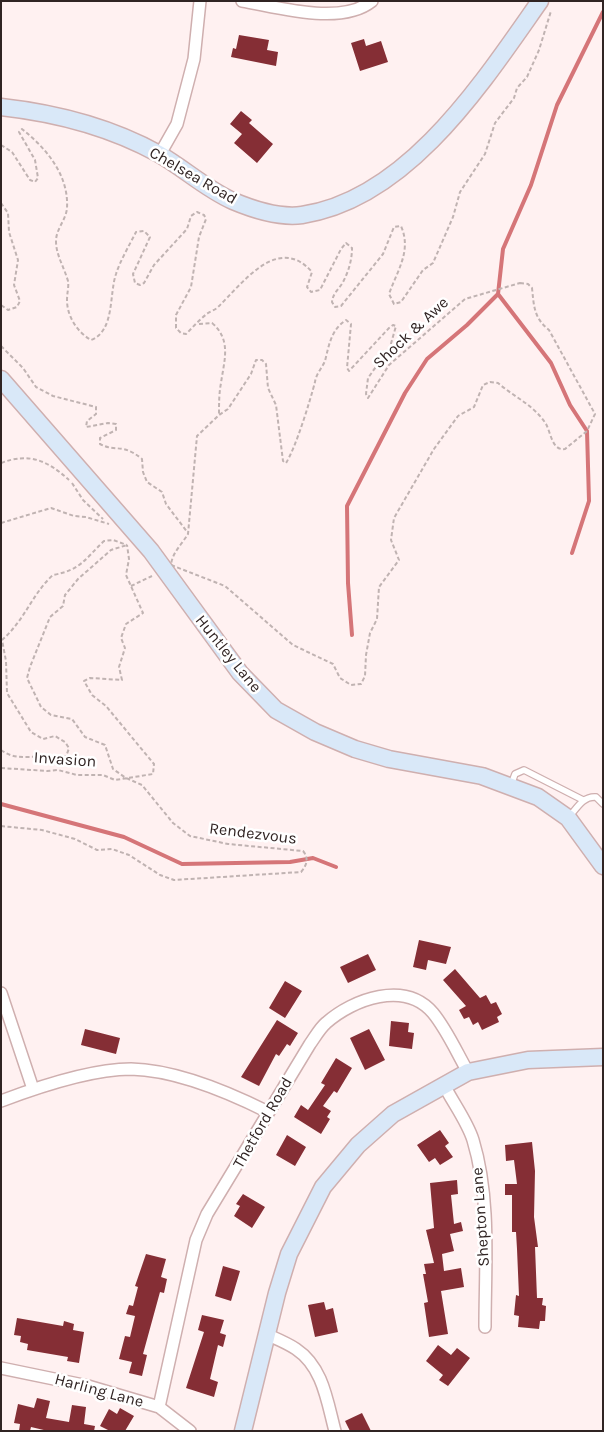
<!DOCTYPE html>
<style>
body{margin:0}
#map{position:relative;width:604px;height:1432px;overflow:hidden;background:#fff1f1;font-family:Karla,sans-serif}
canvas{display:block}
.frame{position:absolute;inset:0;border:2px solid #302423;pointer-events:none}
</style>
<div id="map">
<canvas width="604" height="1432"></canvas>
<div class="frame"></div>
</div>
<script>
const ctx = document.querySelector('canvas').getContext('2d');
ctx.lineJoin = 'round';
function trace(path, color, width, dash) { ctx.strokeStyle = color; ctx.lineWidth = width; ctx.lineCap = dash ? 'butt' : 'round'; ctx.setLineDash(dash || []); ctx.stroke(path); }
function fillPath(path, color) { ctx.fillStyle = color; ctx.fill(path, 'evenodd'); }
function write(font, color, halo, rows, align = 'center') {
  ctx.font = font + ' Karla,sans-serif'; ctx.lineWidth = 5; ctx.setLineDash([]); ctx.textBaseline = 'middle'; ctx.strokeStyle = halo; ctx.fillStyle = color; for (const [text, x, y, turn = 0] of rows) {
    ctx.save(); ctx.translate(x, y); ctx.rotate((+turn || 0) * Math.PI / 180); ctx.textAlign = isNaN(turn) ? turn : align; if (halo) ctx.strokeText(text, 0, 0); ctx.fillText(text, 0, 0); ctx.restore();
  }
}
trace(new Path2D(`
 M 498,294 L 551,363 L 570,405 L 587,431 L 589,501 L 572,553
 M 352,635 L 348,583 L 347,506 L 405,393 L 427,359 L 467,325 L 498,294 L 503,249 L 531,185 L 557,105 L 603,12
 M 1,804 L 124,837 L 182,864 L 290,862 L 313,858 L 336,867`), '#d57578', 4);
fillPath(new Path2D(`
 M 239,35 L 269,40 L 267,50 L 278,52 L 276,66 L 231,57 L 233,48 L 236,49 Z
 M 364,39 L 366,46 L 381,41 L 388,62 L 360,71 L 351,43 Z
 M 241,111 L 252,120 L 249,123 L 273,144 L 257,163 L 234,143 L 242,134 L 230,124 Z
 M 419,940 L 451,947 L 446,964 L 428,960 L 426,970 L 413,967 Z
 M 368,954 L 376,970 L 348,983 L 340,967 Z
 M 455,969 L 480,998 L 486,995 L 491,1004 L 496,1002 L 502,1014 L 497,1017 L 499,1022 L 482,1030 L 478,1022 L 473,1025 L 469,1017 L 464,1019 L 459,1010 L 466,1006 L 443,980 Z
 M 285,981 L 302,991 L 285,1018 L 269,1008 Z
 M 277,1020 L 298,1033 L 290,1046 L 287,1044 L 279,1056 L 276,1054 L 259,1086 L 241,1077 Z
 M 391,1021 L 409,1023 L 408,1032 L 414,1033 L 412,1049 L 389,1046 Z
 M 85,1029 L 120,1038 L 116,1054 L 81,1045 Z
 M 369,1029 L 385,1060 L 365,1070 L 350,1038 Z
 M 336,1058 L 352,1068 L 337,1093 L 334,1091 L 323,1106 L 331,1111 L 327,1117 L 330,1119 L 321,1134 L 294,1117 L 301,1105 L 308,1110 L 325,1085 L 321,1083 Z
 M 440,1130 L 449,1143 L 445,1146 L 453,1157 L 440,1165 L 435,1158 L 429,1162 L 417,1145 Z
 M 287,1135 L 306,1147 L 295,1166 L 276,1155 Z
 M 532,1142 L 535,1171 L 534,1217 L 538,1247 L 535,1247 L 537,1298 L 543,1298 L 542,1305 L 546,1306 L 545,1321 L 540,1321 L 539,1329 L 518,1327 L 519,1316 L 514,1315 L 516,1295 L 519,1296 L 517,1249 L 516,1232 L 512,1232 L 512,1195 L 505,1195 L 505,1184 L 517,1184 L 514,1160 L 506,1161 L 505,1145 Z
 M 457,1180 L 458,1194 L 451,1195 L 454,1224 L 461,1222 L 463,1231 L 450,1234 L 454,1251 L 442,1254 L 444,1271 L 461,1268 L 464,1287 L 441,1291 L 448,1334 L 429,1337 L 424,1303 L 428,1302 L 423,1274 L 426,1274 L 424,1264 L 434,1263 L 426,1230 L 434,1228 L 430,1183 Z
 M 243,1194 L 265,1207 L 252,1228 L 234,1216 L 240,1206 L 236,1204 Z
 M 146,1254 L 166,1259 L 161,1277 L 167,1279 L 164,1293 L 160,1292 L 143,1354 L 147,1355 L 142,1376 L 129,1373 L 132,1362 L 119,1359 L 125,1336 L 130,1337 L 135,1316 L 126,1314 L 129,1305 L 133,1306 L 138,1287 L 135,1286 Z
 M 223,1266 L 240,1271 L 231,1301 L 215,1296 Z
 M 324,1302 L 326,1310 L 333,1308 L 338,1332 L 315,1337 L 308,1305 Z
 M 202,1315 L 224,1320 L 220,1333 L 226,1335 L 223,1347 L 218,1345 L 210,1379 L 218,1382 L 214,1397 L 186,1388 L 204,1332 L 198,1330 Z
 M 17,1318 L 63,1326 L 64,1321 L 74,1324 L 73,1330 L 84,1332 L 79,1363 L 67,1361 L 68,1357 L 27,1350 L 28,1344 L 20,1342 L 21,1336 L 14,1335 Z
 M 438,1345 L 451,1355 L 457,1348 L 470,1358 L 448,1386 L 439,1380 L 443,1375 L 426,1361 Z
 M 37,1398 L 50,1401 L 46,1418 L 69,1422 L 72,1405 L 86,1407 L 84,1424 L 95,1426 L 94,1431 L 48,1431 L 31,1427 L 30,1431 L 19,1431 L 20,1424 L 14,1423 L 18,1404 L 34,1408 Z
 M 120,1408 L 134,1416 L 125,1431 L 110,1431 L 100,1426 L 109,1409 L 117,1414 Z
 M 362,1413 L 371,1431 L 350,1431 L 345,1421 Z`), '#852e35');
const lane = new Path2D(`
 M 511,785 L 515,774 L 524,770 L 583,800
 M 569,817 C 577,808 583,796 596,797 L 603,804`);
const street = new Path2D(`
 M 242,1 C 278,7 341,26 372,1
 M 160,154 L 177,124 L 194,59 L 200,1
 M 1,993 L 33,1089
 M 444,1085 C 453,1103 467,1121 473,1140 C 491,1199 485,1266 485,1327
 M 1,1101 C 38,1087 92,1069 131,1069 C 176,1070 228,1092 268,1112
 M 268,1335 C 277,1339 287,1343 296,1349 C 323,1367 327,1401 335,1431
 M 1,1368 L 88,1386 L 159,1407 L 190,1431
 M 159,1407 L 196,1240 L 207,1214 L 310,1044 C 315,1037 320,1028 326,1023 C 353,999 405,980 433,1013 C 447,1030 457,1053 468,1072`);
const secondary = new Path2D(`
 M 1,107 C 55,113 112,128 159,154 C 185,169 206,189 233,201 C 252,209 280,218 302,215 C 408,199 483,82 540,1
 M 1,379 L 151,551 L 240,673 L 276,710 L 315,732 L 355,749 L 389,759 L 482,776 L 538,797 L 568,818 L 603,866
 M 243,1431 L 277,1293 L 289,1254 L 323,1187 L 358,1145 L 393,1114 L 468,1072 L 528,1060 L 603,1057`);
trace(lane, '#cfafaf', 8);
trace(street, '#cfafaf', 14);
trace(secondary, '#cfafaf', 19);
trace(new Path2D(`
 M 1,145 L 12,152 L 30,180 L 35,182 L 38,178 L 35,160 L 19,132 L 22,129 C 46,148 69,175 67,208 C 66,220 56,229 56,241 C 56,255 64,267 68,281 C 69,287 67,293 67,300 C 67,316 77,332 91,340 C 115,331 109,294 116,274 C 120,261 130,244 136,232 L 144,231 L 150,237 L 133,274 L 135,283 L 140,285 L 144,283 L 154,265 L 187,229 L 191,216 L 197,212 L 204,215 L 206,219 L 199,237 L 191,287 L 176,315 L 176,328 L 181,333 L 186,334 C 193,327 200,319 208,313 C 211,311 215,310 218,307 C 242,284 278,233 312,272 L 307,287 L 311,292 L 320,290 L 341,249 L 346,243 L 352,248 C 352,259 349,270 344,280 C 340,289 333,292 332,302 L 335,307 L 341,306 L 383,254 L 394,227 L 401,226 C 412,251 397,271 389,294 L 394,304 L 401,302 L 423,270 L 433,263 L 453,217 L 460,192 L 485,154 L 495,123 L 514,98 L 517,88 L 527,77 L 539,50 L 551,11
 M 1,203 L 8,213 L 9,232 L 18,260 L 14,285 L 20,301 L 17,307 L 8,310 L 1,305
 M 520,283 L 528,284 L 532,288 C 534,307 534,318 549,330 L 595,414 L 587,431 L 565,449 C 552,451 551,433 546,424 C 534,405 514,397 498,383 L 490,382 L 483,385 L 474,407 L 458,416 L 434,449 L 394,518 L 391,540 L 399,560 L 379,587 L 377,619 L 370,633 L 366,655 L 365,676 L 361,684 L 351,685 L 340,678 L 333,664 L 293,645 L 225,586 L 171,565 C 172,553 182,544 188,534 L 197,436 L 219,415 L 228,409 L 251,374 L 256,360 L 262,360 L 266,364 L 268,388 L 276,405 L 283,461 L 286,463 C 296,447 310,401 315,382 C 316,374 322,368 325,361 C 329,345 331,330 346,320 L 351,324 L 347,368 L 349,371 L 389,328 L 393,325 L 396,326 L 390,347 L 368,378 L 366,394 L 368,398 L 389,365 L 465,299 Z
 M 199,324 L 212,323 C 232,340 224,361 221,383 C 219,393 219,404 219,415
 M 1,346 L 23,368 L 36,387 L 53,396 L 96,407 L 96,414 L 87,421 L 86,427 L 108,423 L 116,424 L 116,430 L 100,438 L 100,444 C 117,453 121,442 142,459 L 143,472 L 147,482 L 162,492 L 166,504 L 188,533
 M 1,463 C 30,452 48,461 69,480
 M 72,483 L 83,500 L 103,519
 M 1,523 L 51,508 L 74,516 L 86,517 L 109,524
 M 131,586 L 152,576
 M 1,750 C 15,760 25,756 40,757 C 54,758 63,769 69,748 L 65,742 L 55,736 L 43,739 L 31,732 L 7,693 L 6,661 L 2,640 C 25,620 32,594 53,575 C 81,570 85,559 104,541 L 113,540 L 127,545
 M 1,768 L 47,771 L 58,770 L 77,775 L 103,775 L 115,780 L 153,774 L 154,764 L 106,706 L 92,695 L 84,681 L 90,678 L 122,680 L 119,667 L 125,648 L 121,638 L 126,624 L 143,613 L 126,575 L 129,559 L 127,545
 M 1,826 L 42,830 L 75,839 L 97,850 L 112,849 L 129,855 L 160,875 L 174,880 L 301,872 C 307,865 309,858 303,851 L 228,844 L 190,836 L 173,823 L 142,785 L 126,778 L 113,769 L 105,745 L 85,737 L 72,719 L 51,715 L 41,707 L 27,678 L 30,667 L 50,617 L 63,606 L 65,595 L 78,579 L 111,550 L 127,545`), '#c0b3b2', 2, [4, 2.5]);
trace(lane, '#fff', 5.5);
trace(street, '#fff', 11);
trace(secondary, '#d9e8f8', 16);
write('16px', '#302423', '#fff', [
 ["Chelsea Road",193,176,30],
 ["Shock & Awe",411,333,-43],
 ["Huntley Lane",228,654,51],
 ["Invasion",65,760,4],
 ["Rendezvous",253,834,7],
 ["Thetford Road",263,1123,-60],
 ["Shepton Lane",481,1217,-94],
 ["Harling Lane",99,1391,15]
]);
</script>
